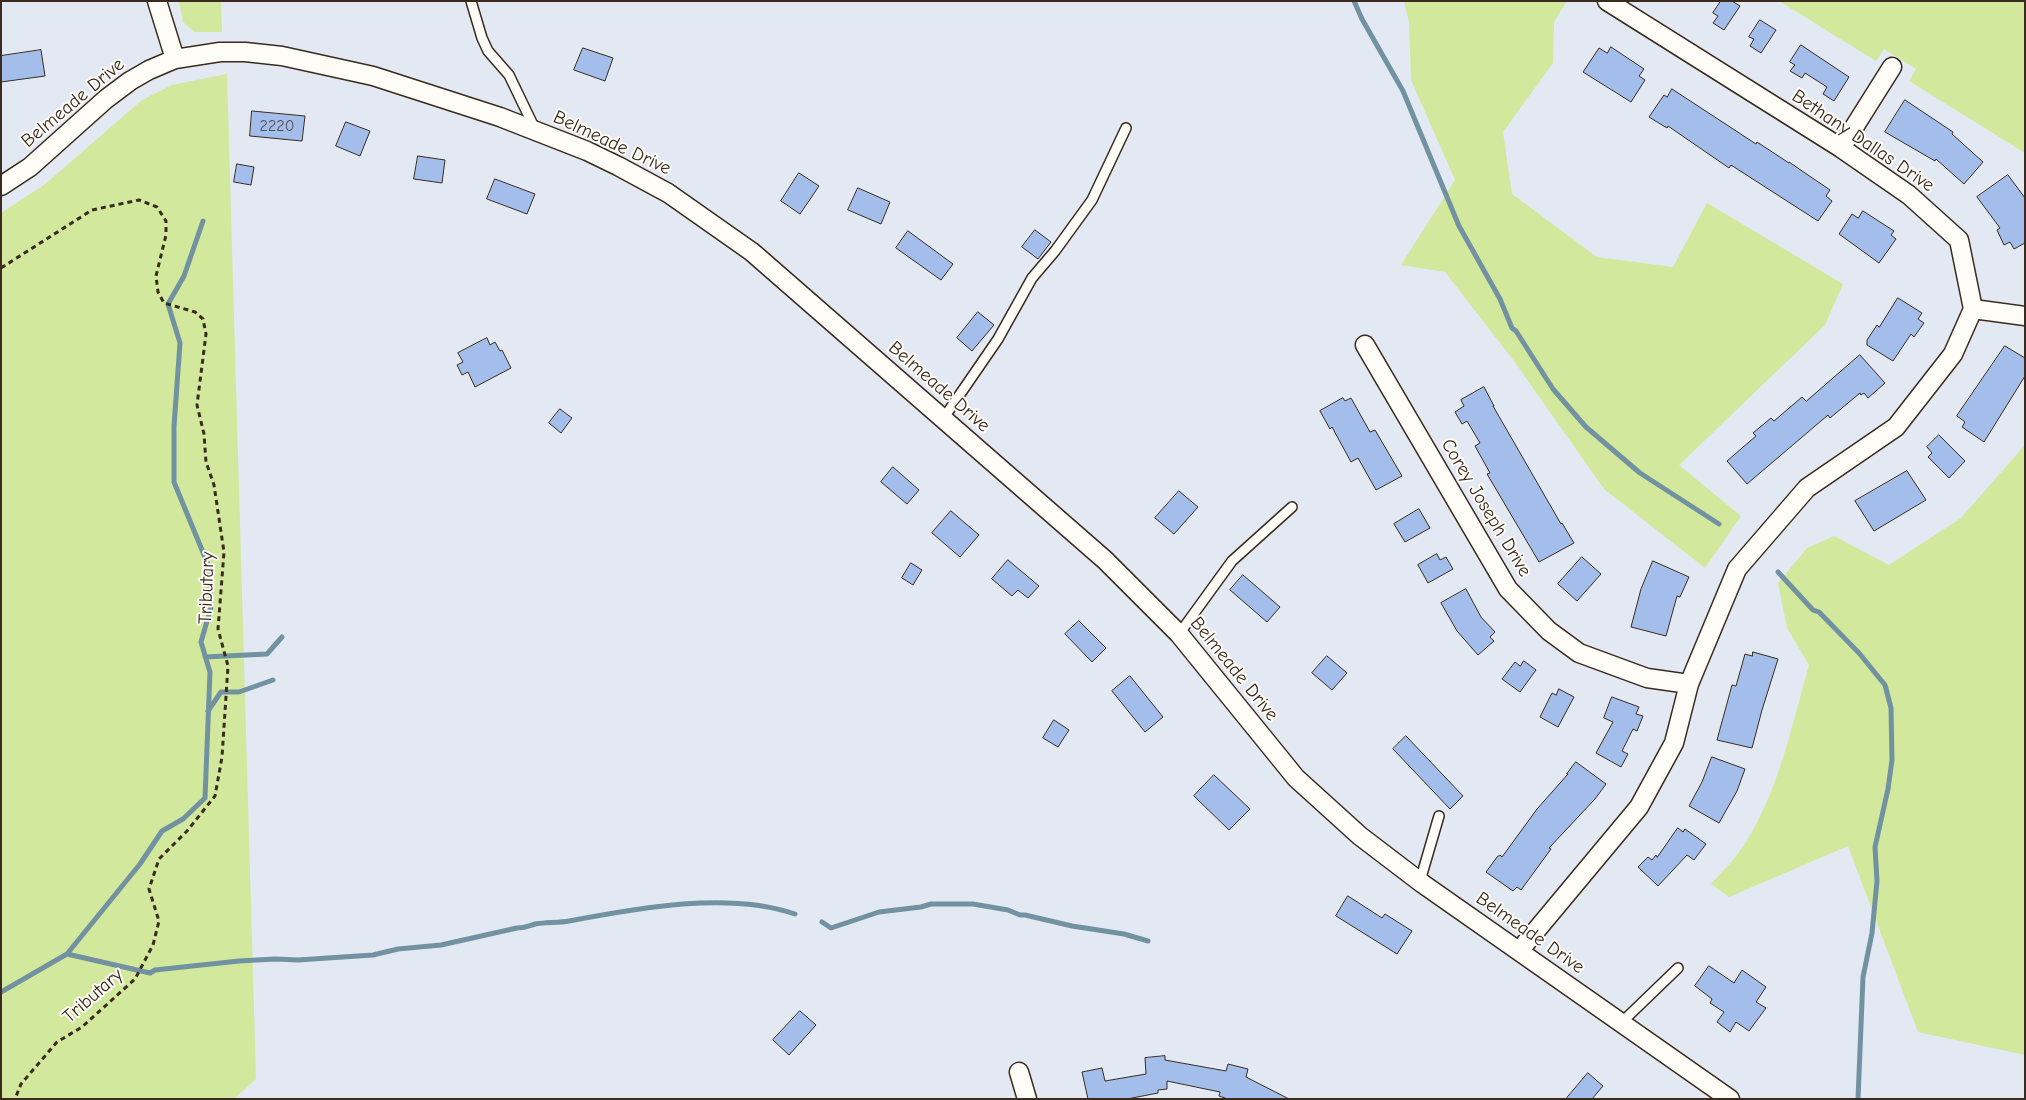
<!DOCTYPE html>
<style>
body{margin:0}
#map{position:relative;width:2026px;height:1100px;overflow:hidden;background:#e2e9f3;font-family:"Comic Neue",sans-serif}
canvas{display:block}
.frame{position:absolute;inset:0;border:2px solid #3b2a1e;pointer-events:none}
</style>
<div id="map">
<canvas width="2026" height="1100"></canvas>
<div class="frame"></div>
</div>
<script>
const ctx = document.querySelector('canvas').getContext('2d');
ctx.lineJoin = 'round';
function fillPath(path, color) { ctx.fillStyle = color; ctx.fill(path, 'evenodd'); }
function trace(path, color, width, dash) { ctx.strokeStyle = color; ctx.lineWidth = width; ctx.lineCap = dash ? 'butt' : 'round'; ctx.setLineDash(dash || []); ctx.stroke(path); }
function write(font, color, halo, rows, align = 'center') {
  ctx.font = font + ' "Comic Neue",sans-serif'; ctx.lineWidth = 4; ctx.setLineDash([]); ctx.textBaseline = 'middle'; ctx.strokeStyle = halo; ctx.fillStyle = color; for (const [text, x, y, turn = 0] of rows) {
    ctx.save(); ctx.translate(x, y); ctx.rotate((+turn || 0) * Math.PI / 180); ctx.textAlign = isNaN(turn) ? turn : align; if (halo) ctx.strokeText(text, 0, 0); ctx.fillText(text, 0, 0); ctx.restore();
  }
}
fillPath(new Path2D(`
 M 179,1 L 221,1 L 222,32 L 194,32 L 183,22 Z
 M 1404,1 L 1567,1 L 1554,22 L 1553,63 L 1503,132 L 1512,194 L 1597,257 L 1673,267 L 1707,203 L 1843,284 L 1825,325 L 1679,465 L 1741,516 L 1705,568 L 1604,489 L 1514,361 L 1445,272 L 1401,265 L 1455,180 L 1411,80 L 1409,22 Z
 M 1779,1 L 2025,1 L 2025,153 L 1909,81 L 1916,69 L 1884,49 L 1876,61 Z
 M 227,74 L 256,1079 L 234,1099 L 1,1099 L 1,213 L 44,185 L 142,100 L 172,85 Z
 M 2025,445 L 2025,1055 L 1918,1032 L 1848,846 L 1729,897 L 1711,884 C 1723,871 1737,857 1746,842 C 1779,789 1792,725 1809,665 L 1787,628 L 1778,583 L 1807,548 L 1834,536 L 1889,565 L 1961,518 Z`), '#d2e89d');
trace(new Path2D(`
 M 1354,1 L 1362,19 L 1403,91 L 1459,226 L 1500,299 L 1512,328 L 1516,331 L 1553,389 L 1586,427 L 1640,473 L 1719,524
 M 1778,572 L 1813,610 L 1819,612 L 1859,653 L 1885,685 L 1891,708 L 1892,760 L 1888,789 L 1875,847 L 1877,881 L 1872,933 L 1863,977 L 1858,1099
 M 205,657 L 267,654 L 282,637
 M 208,711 L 221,692 L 239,692 L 273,680
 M 822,922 L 831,928 L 879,912 L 921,907 L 931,904 L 973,904 L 1008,910 L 1020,915 L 1025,915 L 1072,926 L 1124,934 L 1148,941
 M 67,954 L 140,864 L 162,831 L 183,819 L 205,798 L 210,672 L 201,642 L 211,607 L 209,567 L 174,482 L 174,426 L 180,343 L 168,304 L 184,276 L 203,221
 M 1,992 L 67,954 L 150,973 L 155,970 L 239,961 L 275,959 L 298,960 L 373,955 L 398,949 L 441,945 L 517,928 C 525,928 528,926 535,924 C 546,922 558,923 569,921 C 638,908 728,891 795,914`), '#7292a1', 5);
const building = new Path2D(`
 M 1721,1 L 1732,1 L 1740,6 L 1724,30 L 1713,23 L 1718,16 L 1713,13 Z
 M 1760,20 L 1776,30 L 1761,53 L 1750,46 L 1754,39 L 1749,37 Z
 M 1801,45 L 1849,77 L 1834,101 L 1823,94 L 1827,87 L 1805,73 L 1802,78 L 1790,71 L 1795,65 L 1790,62 Z
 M 1611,47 L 1644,69 L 1639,76 L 1645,80 L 1631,102 L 1583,72 L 1599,48 L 1607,53 Z
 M 583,48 L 613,58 L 605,81 L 574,70 Z
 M 41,50 L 45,76 L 1,82 L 1,56 Z
 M 1672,89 L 1756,144 L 1757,142 L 1789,163 L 1789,162 L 1830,190 L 1826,196 L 1832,201 L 1818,221 L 1731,165 L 1729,168 L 1668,126 L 1667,128 L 1649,117 L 1664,95 L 1667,97 Z
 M 1905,100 L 1953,132 L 1952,134 L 1983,162 L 1964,184 L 1936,159 L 1935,161 L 1885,132 Z
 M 252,111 L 305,116 L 302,141 L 250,136 Z
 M 346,122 L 370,131 L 360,156 L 336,146 Z
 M 418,156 L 445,160 L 442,183 L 414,179 Z
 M 237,164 L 254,167 L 251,185 L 234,182 Z
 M 799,173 L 819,186 L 800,214 L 781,201 Z
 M 2008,175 L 2025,198 L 2025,243 L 2014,249 L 2010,242 L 2004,245 L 1997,230 L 2000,228 L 1977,197 Z
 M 495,179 L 535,194 L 527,214 L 487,199 Z
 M 858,188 L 890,202 L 881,224 L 848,210 Z
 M 1863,211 L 1894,231 L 1891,235 L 1896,239 L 1879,263 L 1839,234 L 1852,214 L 1858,218 Z
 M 1035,230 L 1051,242 L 1038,259 L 1022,247 Z
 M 908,231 L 953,264 L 941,280 L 896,248 Z
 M 1898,298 L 1922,313 L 1918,319 L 1924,323 L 1914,337 L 1911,334 L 1893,361 L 1867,345 L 1867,340 L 1877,325 L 1879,327 Z
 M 978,312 L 994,325 L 972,351 L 957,338 Z
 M 487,338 L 490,345 L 495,342 L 500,351 L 502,350 L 511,368 L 475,387 L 468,372 L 462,375 L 457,365 L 463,362 L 458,353 Z
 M 2005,346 L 2025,358 L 2025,376 L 1984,442 L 1962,427 L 1965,422 L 1957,416 Z
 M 1860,355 L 1885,383 L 1868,398 L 1864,393 L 1861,395 L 1860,393 L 1830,418 L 1828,415 L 1747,484 L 1727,461 L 1756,436 L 1753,433 L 1771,418 L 1774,421 L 1802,397 L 1806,401 Z
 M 1484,387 L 1494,406 L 1493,406 L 1561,524 L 1562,523 L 1574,543 L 1539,562 L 1487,474 L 1490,473 L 1475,446 L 1480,443 L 1467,421 L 1462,424 L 1455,412 L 1464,406 L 1461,400 Z
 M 1343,398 L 1345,401 L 1351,398 L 1370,432 L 1375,430 L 1402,476 L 1376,490 L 1358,458 L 1351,462 L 1332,427 L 1330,429 L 1320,411 Z
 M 560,409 L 572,418 L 561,433 L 549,423 Z
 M 1939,435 L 1965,461 L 1949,478 L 1928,457 L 1932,453 L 1927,447 Z
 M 893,467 L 919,490 L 907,504 L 881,482 Z
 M 1907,471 L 1926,500 L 1874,531 L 1855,501 Z
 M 1179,491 L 1198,507 L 1174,534 L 1155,518 Z
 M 1419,509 L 1430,528 L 1405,542 L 1394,524 Z
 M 951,511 L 979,535 L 960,557 L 932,533 Z
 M 1437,554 L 1440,560 L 1446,557 L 1453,569 L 1428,583 L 1418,565 Z
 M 1582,557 L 1601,574 L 1577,601 L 1558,584 Z
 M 1008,560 L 1039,586 L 1028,598 L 1018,590 L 1012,596 L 992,579 Z
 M 1653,561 L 1689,577 L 1680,597 L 1677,596 L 1666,636 L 1631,627 L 1641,589 Z
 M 911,563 L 922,570 L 913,585 L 902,578 Z
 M 1243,575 L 1280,607 L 1267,622 L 1230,590 Z
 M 1466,589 L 1481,617 L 1495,632 L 1490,637 L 1494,641 L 1478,655 L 1457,631 L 1441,603 Z
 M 1079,621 L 1106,648 L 1092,662 L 1065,634 Z
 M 1753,652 L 1778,659 L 1762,710 L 1752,748 L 1717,740 L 1732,685 L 1736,686 L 1745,654 L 1752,656 Z
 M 1327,656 L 1347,673 L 1332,690 L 1312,673 Z
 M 1524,661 L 1536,670 L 1520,692 L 1502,679 L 1515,662 L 1520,666 Z
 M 1130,676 L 1163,717 L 1145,732 L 1112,691 Z
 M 1559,689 L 1574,697 L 1558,727 L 1540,717 L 1552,693 L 1556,695 Z
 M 1612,697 L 1639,707 L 1636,714 L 1643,716 L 1637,731 L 1633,729 L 1622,751 L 1628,754 L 1621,767 L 1596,753 L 1613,722 L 1604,718 Z
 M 1054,720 L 1069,730 L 1058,747 L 1043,738 Z
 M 1406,736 L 1463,796 L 1450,809 L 1393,749 Z
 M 1712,757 L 1745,769 L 1737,791 L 1719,823 L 1689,806 L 1702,782 Z
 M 1576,762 L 1606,784 L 1595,799 L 1549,848 L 1551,849 L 1521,890 L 1517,887 L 1513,891 L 1486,872 L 1497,857 L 1500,855 L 1502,857 L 1537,809 L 1568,774 L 1567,774 Z
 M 1214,775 L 1250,809 L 1229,830 L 1194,796 Z
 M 1678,828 L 1683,832 L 1685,829 L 1706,844 L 1694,860 L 1687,855 L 1658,886 L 1638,867 L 1648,857 L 1652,860 L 1656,855 L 1657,857 Z
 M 1348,896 L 1382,918 L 1385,914 L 1412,931 L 1397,954 L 1336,916 Z
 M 1709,966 L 1734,983 L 1742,970 L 1766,987 L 1756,1002 L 1766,1008 L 1749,1031 L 1736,1022 L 1730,1032 L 1717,1022 L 1724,1012 L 1710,1003 L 1712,999 L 1695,986 Z
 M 800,1011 L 816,1025 L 789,1055 L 773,1040 Z
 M 1165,1056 L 1165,1060 L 1226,1071 L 1228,1064 L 1248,1069 L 1246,1077 L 1289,1099 L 1228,1099 L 1219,1096 L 1220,1092 L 1167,1081 L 1167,1089 L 1158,1090 L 1158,1093 L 1127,1099 L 1088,1099 L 1082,1072 L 1102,1068 L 1105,1081 L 1146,1074 L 1145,1058 Z
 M 1588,1073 L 1603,1086 L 1592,1099 L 1566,1099 Z`);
fillPath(building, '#a4beeb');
trace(building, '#3b2a1e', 1);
const service = new Path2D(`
 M 471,1 L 482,38 L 488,51 L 509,75 L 535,129
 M 943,419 L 998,339 L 1032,278 L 1055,251 L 1092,200 L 1126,128
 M 1179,634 L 1232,561 L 1292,507
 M 1420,881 L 1439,816
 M 1621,1023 L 1678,968`);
const minor = new Path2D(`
 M 157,1 L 175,59
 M 1841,148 L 1892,67
 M 1,186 L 30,167 L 106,99 L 130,81 L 149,70 L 175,59 L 220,52 L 245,52 L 282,56 L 373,76 L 500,117 L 587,151 L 618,166 L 668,193 L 752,252 L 1105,560 L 1179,634 L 1296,778 L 1360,836 L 1423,884 L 1730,1099
 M 1973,309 L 2025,316
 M 1365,345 L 1508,589 L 1549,631 L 1579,653 L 1647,678 L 1689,684
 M 1519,951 L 1639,807 L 1674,743 L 1689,684 L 1737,569 L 1807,488 L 1896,427 L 1953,354 L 1973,309 L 1959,240 L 1909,195 L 1841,148 L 1607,1
 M 1019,1072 L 1027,1099`);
trace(service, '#3b2a1e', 12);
trace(minor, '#3b2a1e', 21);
trace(new Path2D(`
 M 1,268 L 92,210 L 139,200 L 157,207 L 166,221 L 166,235 L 156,276 L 158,292 L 164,303 L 195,312 L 203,319 L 206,334 L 197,405 L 204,434 L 206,462 L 214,485 L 224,552 L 218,629 L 228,666 L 222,757 L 215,796 L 187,831 L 159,859 L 149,889 L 159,921 L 153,945 L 135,979 L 82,1027 L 57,1042 L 21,1084 L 15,1099`), '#3b2a1e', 3, [5, 4]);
trace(service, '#fdfcf7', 9);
trace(minor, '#fdfcf7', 18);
write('16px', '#554f51', null, [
 ["2220",277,126]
]);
write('19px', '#3b2a1e', '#fdfcf7', [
 ["Belmeade Drive",73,103,-40],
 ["Bethany Dallas Drive",1863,141,34],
 ["Belmeade Drive",612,143,25],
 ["Belmeade Drive",939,387,41],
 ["Corey Joseph Drive",1486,508,59],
 ["Tributary",207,588,-88],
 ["Belmeade Drive",1234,669,51],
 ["Belmeade Drive",1530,933,35],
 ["Tributary",93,996,-41]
]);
</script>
